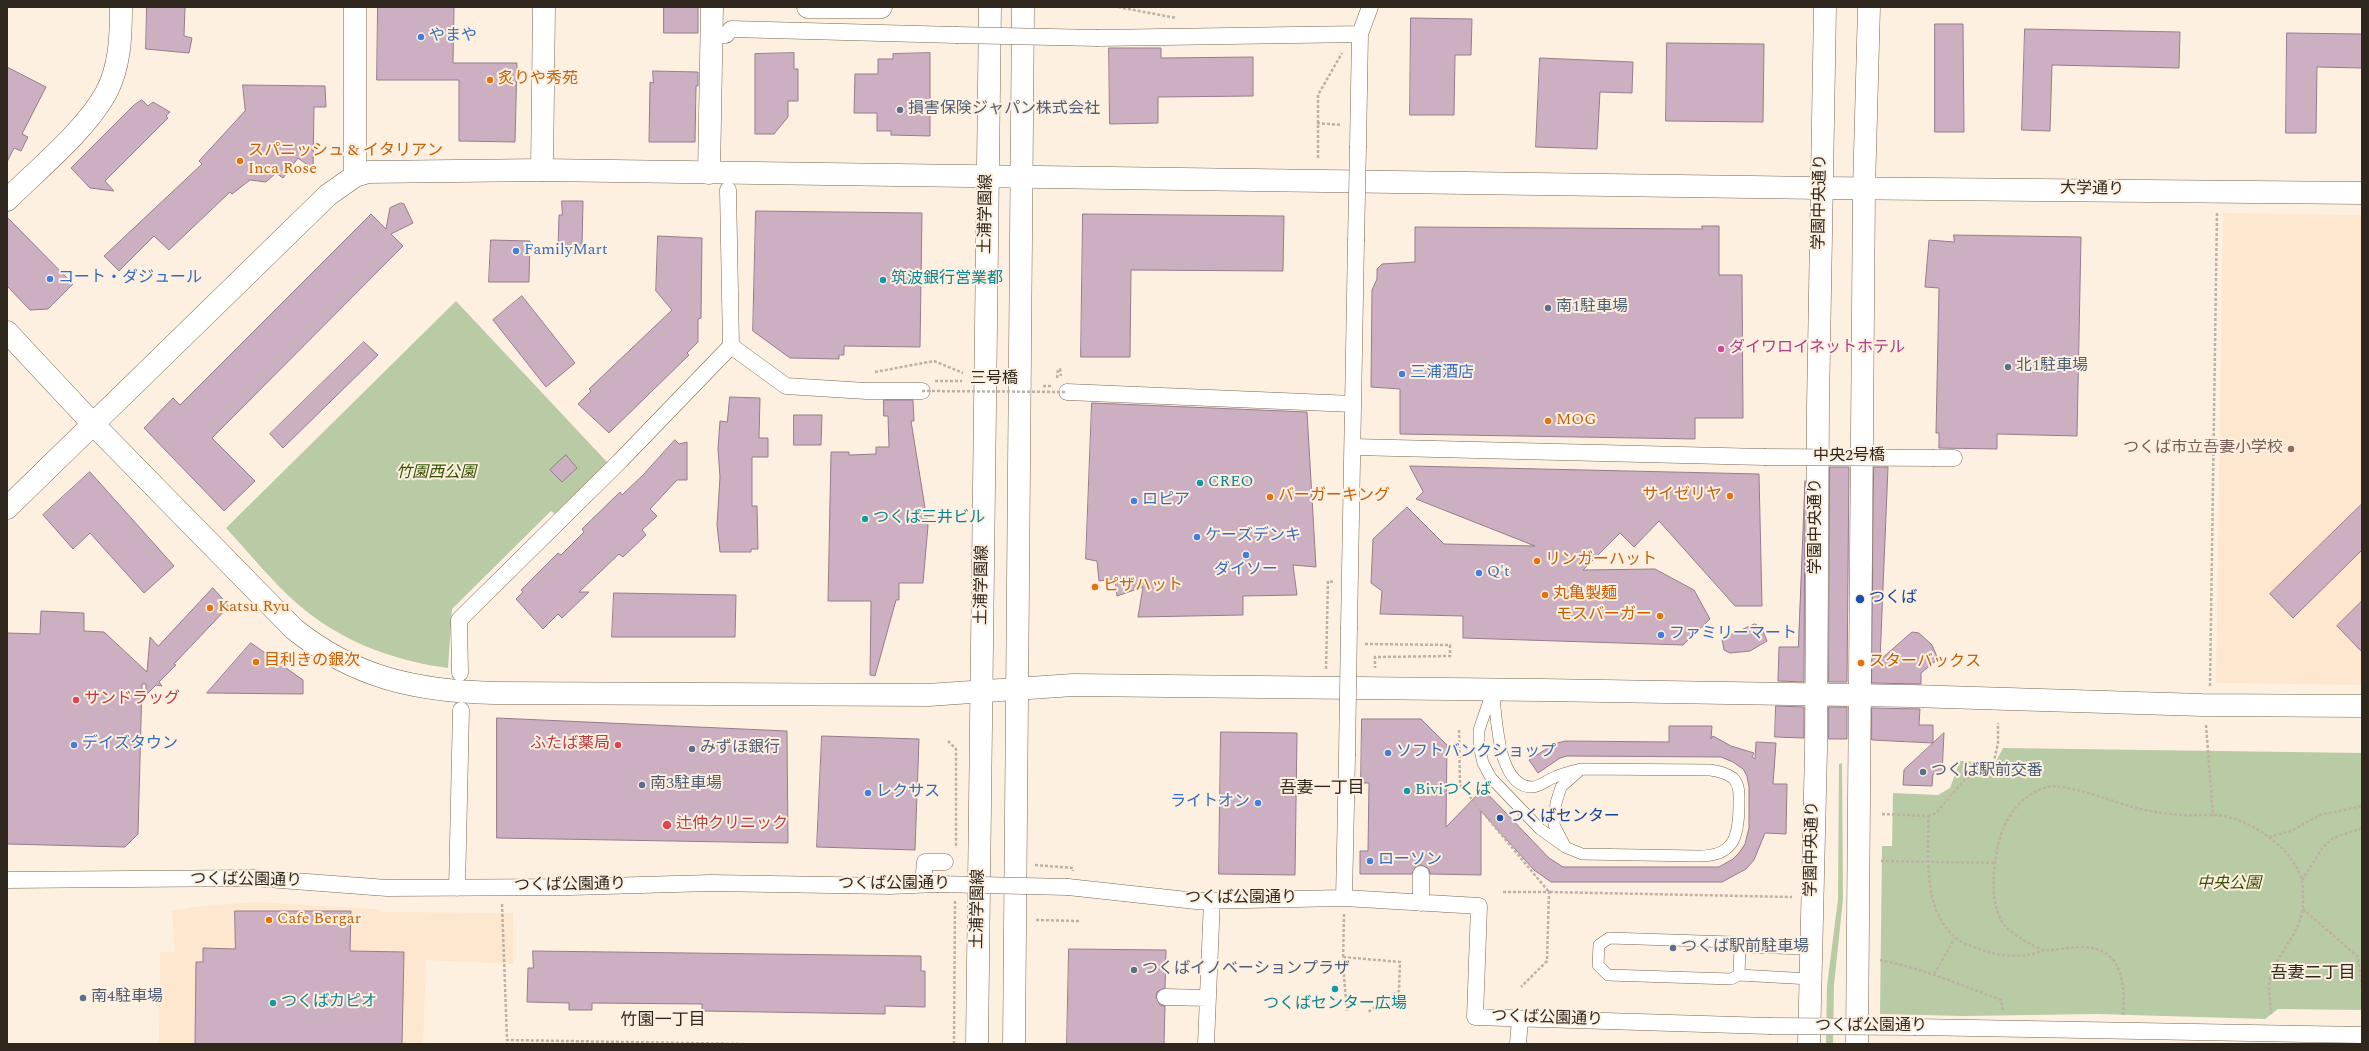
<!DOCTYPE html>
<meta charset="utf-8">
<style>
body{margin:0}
#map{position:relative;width:2369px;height:1051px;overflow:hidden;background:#fef0e1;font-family:Spectral,serif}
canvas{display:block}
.frame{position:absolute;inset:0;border:8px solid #2f271e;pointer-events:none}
</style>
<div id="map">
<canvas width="2369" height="1051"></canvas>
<div class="frame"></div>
</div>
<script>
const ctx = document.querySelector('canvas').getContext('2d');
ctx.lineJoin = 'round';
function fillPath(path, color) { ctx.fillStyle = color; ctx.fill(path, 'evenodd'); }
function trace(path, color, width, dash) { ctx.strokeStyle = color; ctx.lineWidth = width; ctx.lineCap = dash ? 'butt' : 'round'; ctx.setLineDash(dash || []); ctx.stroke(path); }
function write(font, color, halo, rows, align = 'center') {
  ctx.font = font + ' Spectral,"Noto Sans JP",serif'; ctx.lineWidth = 4; ctx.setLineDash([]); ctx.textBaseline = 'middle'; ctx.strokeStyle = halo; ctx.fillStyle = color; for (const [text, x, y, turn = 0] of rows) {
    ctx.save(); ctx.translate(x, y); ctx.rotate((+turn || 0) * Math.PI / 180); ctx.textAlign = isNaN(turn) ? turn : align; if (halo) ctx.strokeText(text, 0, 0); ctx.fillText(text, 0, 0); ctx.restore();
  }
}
fillPath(new Path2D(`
 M 2223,213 L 2362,215 L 2362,685 L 2216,683 Z
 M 254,902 L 376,909 L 382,912 L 513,913 L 513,964 L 426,960 L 423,1044 L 159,1044 L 160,952 L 175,952 L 172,911 L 194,907 Z`), '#fde7ce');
fillPath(new Path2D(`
 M 456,301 L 607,462 L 556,515 L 551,511 L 452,609 L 448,668 C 396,661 348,644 306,611 C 277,588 252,556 226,528 Z
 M 2003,748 L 2362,753 L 2362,1010 L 2278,1009 L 2265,1019 L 2097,1014 L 1964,1016 L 1880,1014 L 1882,846 L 1892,846 L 1893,793 L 1938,795 L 1950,788 L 1960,761 L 1995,763 Z
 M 1842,763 L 1843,899 L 1834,985 L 1833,1044 L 1826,1044 L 1827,986 L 1838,899 L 1839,764 Z`), '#b9cba5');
const building = new Path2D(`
 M 147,7 L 185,7 L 184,36 L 192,38 L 189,53 L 146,49 Z
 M 378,7 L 454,7 L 453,63 L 517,63 L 515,142 L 459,141 L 459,80 L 377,80 Z
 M 664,7 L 698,7 L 698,33 L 664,33 Z
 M 1411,18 L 1472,19 L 1471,55 L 1455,55 L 1454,115 L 1410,115 Z
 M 1935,24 L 1963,24 L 1964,132 L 1935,132 Z
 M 2025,29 L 2180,32 L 2179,68 L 2052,65 L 2050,131 L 2022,130 Z
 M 2287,33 L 2362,34 L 2362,68 L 2317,67 L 2316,133 L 2286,133 Z
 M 1667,43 L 1764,44 L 1763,122 L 1666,121 Z
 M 1109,48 L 1161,48 L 1161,58 L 1253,57 L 1253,96 L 1158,97 L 1158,123 L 1110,124 Z
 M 794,53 L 794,69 L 798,69 L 798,101 L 788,101 L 788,117 L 774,134 L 755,134 L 755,54 Z
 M 930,53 L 930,136 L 891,135 L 891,131 L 877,131 L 877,113 L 854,113 L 855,74 L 878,74 L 878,59 L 893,59 L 893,54 Z
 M 1540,58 L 1633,62 L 1632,93 L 1600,92 L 1597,149 L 1536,147 Z
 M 7,67 L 46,87 L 22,134 L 28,137 L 21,151 L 14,148 L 7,162 Z
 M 653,71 L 698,72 L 698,86 L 696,86 L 695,142 L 649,142 L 650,82 L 653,83 Z
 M 243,85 L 325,86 L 326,107 L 314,107 L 313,169 L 298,158 L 283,178 L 276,173 L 266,182 L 250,180 L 232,194 L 230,192 L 169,250 L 154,236 L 119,271 L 104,256 L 202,164 L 199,161 L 245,111 Z
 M 142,100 L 148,106 L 153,102 L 170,112 L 166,116 L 168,118 L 105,181 L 114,191 L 90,188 L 71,168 L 134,105 Z
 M 562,201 L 583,201 L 582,247 L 558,247 L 559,215 L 562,215 Z
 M 401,203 L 404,204 L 413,223 L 391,234 L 403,246 L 212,438 L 255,481 L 224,511 L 144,428 L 173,398 L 180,405 L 371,214 L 386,229 L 390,208 Z
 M 756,211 L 922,213 L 920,347 L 844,346 L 844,355 L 839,355 L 839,359 L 790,358 L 753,331 Z
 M 1083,214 L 1284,216 L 1283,271 L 1131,270 L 1130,357 L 1081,357 Z
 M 7,217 L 73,284 L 48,309 L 30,310 L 7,286 Z
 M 1702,226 L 1719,226 L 1719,275 L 1742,275 L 1743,418 L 1695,418 L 1695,439 L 1400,434 L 1400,389 L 1371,387 L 1372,290 L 1377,279 L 1377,269 L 1382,264 L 1415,262 L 1415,227 L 1702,229 Z
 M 1954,235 L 2081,237 L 2077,436 L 1997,434 L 1997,449 L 1939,448 L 1939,433 L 1936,433 L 1939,288 L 1925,287 L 1929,240 L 1954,242 Z
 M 658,236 L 702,238 L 701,318 L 698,319 L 698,342 L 687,353 L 689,355 L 609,433 L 578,404 L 591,391 L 589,389 L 672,310 L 656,291 Z
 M 491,240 L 530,241 L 529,282 L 489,282 Z
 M 522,296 L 575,363 L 546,387 L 493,320 Z
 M 364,342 L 378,355 L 283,448 L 270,434 Z
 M 730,397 L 760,398 L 759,438 L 768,438 L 768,457 L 752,457 L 752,506 L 757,506 L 758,549 L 751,549 L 751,552 L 720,552 L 717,525 L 720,477 L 718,449 L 720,421 L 727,422 Z
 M 884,400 L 913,400 L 914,421 L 911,421 L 928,526 L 923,583 L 899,583 L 899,600 L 896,600 L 875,676 L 870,675 L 871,601 L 828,601 L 831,452 L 849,452 L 849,455 L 876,454 L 876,447 L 889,447 L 888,416 L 884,416 Z
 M 1092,403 L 1307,412 L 1316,567 L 1293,565 L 1297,595 L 1243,596 L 1243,615 L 1138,617 L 1143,587 L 1117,596 L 1115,579 L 1099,581 L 1097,561 L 1086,559 Z
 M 794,415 L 822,415 L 821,445 L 794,445 Z
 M 675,440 L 679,444 L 687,442 L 687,480 L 677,480 L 650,509 L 657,516 L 642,530 L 646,535 L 623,557 L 619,554 L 579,592 L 589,592 L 562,618 L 558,614 L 543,629 L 516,599 L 523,592 L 521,590 L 558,553 L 561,555 L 584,532 L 582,529 L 620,492 L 622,495 L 643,475 Z
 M 566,455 L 577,468 L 562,482 L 550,470 Z
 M 1410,466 L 1759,474 L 1762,606 L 1735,606 L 1659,521 L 1634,547 L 1620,533 L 1583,570 L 1655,569 L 1694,590 L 1710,619 L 1683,645 L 1463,638 L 1463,616 L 1380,614 L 1382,591 L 1371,583 L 1373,539 L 1407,507 L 1444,544 L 1535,546 L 1416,499 L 1423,492 Z
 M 1830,467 L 1849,467 L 1847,682 L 1829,682 Z
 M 1874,467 L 1888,467 L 1880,660 L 1912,632 L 1919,633 L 1932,645 L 1938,659 L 1921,673 L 1921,684 L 1872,683 Z
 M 90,472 L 174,566 L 144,593 L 90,533 L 73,549 L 43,515 Z
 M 1805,481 L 1804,682 L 1778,681 L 1779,647 L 1798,647 Z
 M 2362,504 L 2362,550 L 2293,618 L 2270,594 Z
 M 213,588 L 229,606 L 174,664 L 176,665 L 159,682 L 162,686 L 156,685 L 146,695 L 146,684 L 142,684 L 138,834 L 125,847 L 7,844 L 7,633 L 40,634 L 41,611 L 84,613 L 84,631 L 104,632 L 147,672 L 150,637 L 158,646 Z
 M 614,593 L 736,595 L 735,637 L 612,637 Z
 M 2362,601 L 2362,652 L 2337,626 Z
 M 1755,624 L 1762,628 L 1767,641 L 1750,651 L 1730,653 L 1724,650 L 1722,639 Z
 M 251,643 L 303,680 L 303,694 L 207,693 Z
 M 1776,706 L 1804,707 L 1804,738 L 1775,737 Z
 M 1829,707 L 1847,707 L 1847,739 L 1829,739 Z
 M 1872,708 L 1920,709 L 1919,725 L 1933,725 L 1933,743 L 1872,740 Z
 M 497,718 L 787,731 L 788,843 L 497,838 Z
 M 1362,719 L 1421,719 L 1447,745 L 1446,827 L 1483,789 L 1549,858 L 1563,867 L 1719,867 L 1733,859 L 1739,853 L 1745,844 L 1749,828 L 1749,787 L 1747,776 L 1743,769 L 1733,762 L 1721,757 L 1567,756 L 1560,758 L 1538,773 L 1529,760 L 1554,744 L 1565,741 L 1669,742 L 1669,726 L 1712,726 L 1711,739 L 1713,736 L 1731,746 L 1754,753 L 1752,757 L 1755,759 L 1756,742 L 1776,743 L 1773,784 L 1787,784 L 1786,834 L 1765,833 L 1754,860 L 1746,869 L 1722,882 L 1551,882 L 1534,870 L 1481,811 L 1481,875 L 1430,874 L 1429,869 L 1421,865 L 1416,866 L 1412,874 L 1360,874 L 1360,851 L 1368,851 L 1369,783 L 1361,783 Z
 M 1221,732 L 1297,733 L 1295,875 L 1219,874 Z
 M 1944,733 L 1942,774 L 1933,774 L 1932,786 L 1903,785 L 1904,770 Z
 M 822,736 L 919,739 L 915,850 L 817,847 Z
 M 235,911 L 351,911 L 350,951 L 404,952 L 402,1044 L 195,1044 L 196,962 L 203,962 L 203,948 L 235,949 Z
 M 1069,949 L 1166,950 L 1165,988 L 1157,992 L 1156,997 L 1160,1005 L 1165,1006 L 1164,1044 L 1067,1044 Z
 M 533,951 L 921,956 L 921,971 L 925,971 L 925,1007 L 885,1006 L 885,1014 L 702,1011 L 702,1004 L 592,1003 L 592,1010 L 569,1010 L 569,1003 L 527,1002 L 528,968 L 533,968 Z`);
fillPath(building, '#ccafc0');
trace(building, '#977c8d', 1);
const service = new Path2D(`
 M 1493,689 C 1497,714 1496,788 1533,787 C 1541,786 1547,780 1555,777 C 1563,773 1572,771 1581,769 L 1710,770 C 1718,771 1726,773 1733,778 C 1740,785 1739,795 1739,804 C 1739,837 1734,857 1697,856 L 1582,854 L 1565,847 L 1540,829 L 1491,778 L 1483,763 L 1479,746 L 1479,730 Z
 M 1565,846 L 1554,825 L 1556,803 L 1561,787 L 1580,770
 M 1739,975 L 1740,947
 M 1810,979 L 1739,975 L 1731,979 L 1608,975 L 1598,965 L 1599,945 L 1609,938 L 1732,942 L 1740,947 L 1810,949`);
const pedestrian = new Path2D(`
 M 711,35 L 726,35 L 731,29 L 956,35
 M 1098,38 L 1360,34 L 1370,7
 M 1358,146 L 1360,34
 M 728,190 L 731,346 L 786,386 L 866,391 L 922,391
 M 1067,392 L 1353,404
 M 1353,447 L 1764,457
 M 1934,458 L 1954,458
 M 1349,627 L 1356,241
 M 460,673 L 459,620 L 620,461 L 731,346
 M 1421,874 L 1421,903
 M 7,880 L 254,878 L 387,888 L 570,887 L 711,883 L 890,886 L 937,884
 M 923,883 L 925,862 L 945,862
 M 1068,887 L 1196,901 L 1344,898 L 1479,906 L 1475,1017 L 1769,1026
 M 457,888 L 461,710
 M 1344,898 L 1347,756
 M 1165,997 L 1208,998
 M 1916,1027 L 2362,1035
 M 1206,1044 L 1212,900
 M 1518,1044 L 1520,1019`);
const minor = new Path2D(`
 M 808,7 L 881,7
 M 542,170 L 544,7
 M 709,173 L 712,7
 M 7,200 C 38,169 85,131 106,93 C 120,67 121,36 121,7`);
const tertiary = new Path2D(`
 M 355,176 L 355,7
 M 7,332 L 93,424 L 294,629 C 355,678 417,691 494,693 L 928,695 L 1073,685 L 1542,690 L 1912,696 L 2202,705 L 2362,706
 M 7,508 L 328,195 L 355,176 L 368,172 L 542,170 L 1821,188 L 2362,193`);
const secondary = new Path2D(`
 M 977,1044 L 990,7
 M 1014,1044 L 1023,7`);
const primary = new Path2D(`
 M 1809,1044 L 1816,750 L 1818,406 L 1825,7
 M 1857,1044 L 1864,189 L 1869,7`);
trace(service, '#796650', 12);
trace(pedestrian, '#796650', 17);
trace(minor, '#796650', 23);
trace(tertiary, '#796650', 23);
trace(secondary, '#796650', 23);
trace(primary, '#796650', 23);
trace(new Path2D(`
 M 1118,7 L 1176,18
 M 1317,123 L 1342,125
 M 1318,158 L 1318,95 L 1342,53
 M 875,372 L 934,361 L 963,373
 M 1057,378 L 1058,370 L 1060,369 L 1061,376
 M 935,381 L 962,381
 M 1043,386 L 1052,386
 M 1365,644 L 1450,645 L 1450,656 L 1375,657 L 1375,668
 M 1326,669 L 1328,581 L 1333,582
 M 2210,686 L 2217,211
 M 2206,725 L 2213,816
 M 1459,730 L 1460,785 L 1549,892 L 1792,897
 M 948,741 L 956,749 L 956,848
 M 1882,814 L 1928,816 C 1929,855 1922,909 1955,937 C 1962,944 1975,947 1985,951 C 2003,957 2027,958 2044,950
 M 1928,816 L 1936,813 L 1965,779 L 1994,761 L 1998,743 L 1998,723
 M 2269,837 L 2291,831 L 2320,815 L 2362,806
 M 1881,861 L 1996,863
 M 1035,865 L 1073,868 L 1073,871
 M 2302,880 L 2323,847 L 2333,838 L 2362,828
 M 1503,892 L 1549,892 L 1547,961 L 1521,987
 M 502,904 L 507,1040 L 747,1044
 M 2303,909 L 2358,957 L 2362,988
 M 1344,914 L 1343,966 L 1347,1011
 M 1036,920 L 1079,921
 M 1343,957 L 1400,962 L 1399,991 L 1368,1012
 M 1880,960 C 1922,968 1961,985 2001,1000 L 2003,1012
 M 1934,974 L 1955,938
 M 2123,1015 C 2125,983 2123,947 2081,947 C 2070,947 2058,950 2047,950 C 2040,950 2028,943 2022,939 C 2018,936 2011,932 2007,928 C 1989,909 1993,873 1997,850 C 2001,823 2020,794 2047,787 C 2065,782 2119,804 2140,809 C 2154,812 2168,814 2182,815 C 2198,816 2216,813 2232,818 C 2261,827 2293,851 2302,880 C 2303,884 2303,891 2303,895 C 2305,932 2281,945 2271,976 C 2267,987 2271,1002 2271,1014
 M 954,1044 L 955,901`), '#bdb1a4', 2.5, [3, 2]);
trace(service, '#fff', 11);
trace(pedestrian, '#fff', 16);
trace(minor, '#fff', 22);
trace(tertiary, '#fff', 22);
trace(secondary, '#fff', 22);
trace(primary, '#fff', 22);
const pedestrianBridge = new Path2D(`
 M 956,35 L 1098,38
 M 1356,241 L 1358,146
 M 1764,457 L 1934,458
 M 1347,756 L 1349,627
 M 937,884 L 1068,887
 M 1769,1026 L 1916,1027`);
trace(pedestrianBridge, '#796650', 17, []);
trace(new Path2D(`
 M 922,391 L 1067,392`), '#bdb1a4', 2.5, [3, 2]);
trace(pedestrianBridge, '#fff', 16);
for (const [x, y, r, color] of [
 [421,37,4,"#3f7fe0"],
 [490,80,4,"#e8710a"],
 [900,110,4,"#5c6f8a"],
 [240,161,4,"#e8710a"],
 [516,251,4,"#3f7fe0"],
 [50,279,4,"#3f7fe0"],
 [883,280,4,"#0f9aa8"],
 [1548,308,4,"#5c6f8a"],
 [1721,349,4,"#d1479c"],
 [2008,367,4,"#5c6f8a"],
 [1402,374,4,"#3f7fe0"],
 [1548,421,4,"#e8710a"],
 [2291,449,4,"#8d6e63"],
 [1200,483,4,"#0f9aa8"],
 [1730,496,4,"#e8710a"],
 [1270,497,4,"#e8710a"],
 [1134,501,4,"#3f7fe0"],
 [865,519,4,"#0f9aa8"],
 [1197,537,4,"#3f7fe0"],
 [1246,555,4,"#3f7fe0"],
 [1537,561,4,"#e8710a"],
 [1479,573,4,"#3f7fe0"],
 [1095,587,4,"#e8710a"],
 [1545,595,4,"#e8710a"],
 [1860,599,5,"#1a4fb4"],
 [210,608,4,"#e8710a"],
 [1660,616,4,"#e8710a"],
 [1661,635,4,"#3f7fe0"],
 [256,662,4,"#e8710a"],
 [1861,663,4,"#e8710a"],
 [76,700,4,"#e0444e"],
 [74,745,4,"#3f7fe0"],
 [618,745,4,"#e0444e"],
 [692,749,4,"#5c6f8a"],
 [1388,753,4,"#3f7fe0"],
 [1923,772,4,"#5c6f8a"],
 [642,785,4,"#5c6f8a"],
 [1407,791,4,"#0f9aa8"],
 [868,793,4,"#3f7fe0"],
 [1258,803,4,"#3f7fe0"],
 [1500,818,4,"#1a4fb4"],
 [667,825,5,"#e0444e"],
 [1370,861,4,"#3f7fe0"],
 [269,920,4,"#e8710a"],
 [1673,948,4,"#5c6f8a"],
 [1134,970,4,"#5c6f8a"],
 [1335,989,4,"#0f9aa8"],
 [83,998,4,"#5c6f8a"],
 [273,1003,4,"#0f9aa8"]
]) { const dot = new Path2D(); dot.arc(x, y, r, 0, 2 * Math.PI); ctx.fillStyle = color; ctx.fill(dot); trace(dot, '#fef0e1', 1.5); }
write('16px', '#366cbe', '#fef0e1', [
 ["やまや",429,37],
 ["FamilyMart",524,251],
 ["コート・ダジュール",58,279],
 ["三浦酒店",1410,374],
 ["ロピア",1142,501],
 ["ケーズデンキ",1205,537],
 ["ダイソー",1246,571,"center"],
 ["Q't",1487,573],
 ["ファミリーマート",1669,635],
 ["デイズタウン",82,745],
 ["ソフトバンクショップ",1396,753],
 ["レクサス",876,793],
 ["ライトオン",1250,803,"right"],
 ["ローソン",1378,861]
], 'left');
write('16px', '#c56008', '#fef0e1', [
 ["炙りや秀苑",498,80],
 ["スパニッシュ & イタリアン",248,152],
 ["Inca Rose",248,170],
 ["MOG",1556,421],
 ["サイゼリヤ",1722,496,"right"],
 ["バーガーキング",1278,497],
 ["リンガーハット",1545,561],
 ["ピザハット",1103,587],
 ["丸亀製麺",1553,595],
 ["Katsu Ryu",218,608],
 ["モスバーガー",1652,616,"right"],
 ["目利きの銀次",264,662],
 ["スターバックス",1869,663],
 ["Cafe Bergar",277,920]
], 'left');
write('16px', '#4e5e75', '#fef0e1', [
 ["損害保険ジャパン株式会社",908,110],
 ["南1駐車場",1556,308],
 ["北1駐車場",2016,367],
 ["みずほ銀行",700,749],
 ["つくば駅前交番",1931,772],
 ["南3駐車場",650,785],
 ["つくば駅前駐車場",1681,948],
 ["つくばイノベーションプラザ",1142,970],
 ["南4駐車場",91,998]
], 'left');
write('16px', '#2f271e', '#fef0e1', [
 ["大学通り",2092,190,1],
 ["学園中央通り",1821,202,-89],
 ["土浦学園線",987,214,-89],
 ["三号橋",994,380],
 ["中央2号橋",1849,457],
 ["学園中央通り",1817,526,-90],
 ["土浦学園線",983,585,-89],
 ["学園中央通り",1813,849,-89],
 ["つくば公園通り",246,881,1],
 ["つくば公園通り",894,885],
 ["つくば公園通り",570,886,-1],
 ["つくば公園通り",1241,899],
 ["土浦学園線",979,909,-89],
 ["つくば公園通り",1547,1019,2],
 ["つくば公園通り",1871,1027]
]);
write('16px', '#0d838f', '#fef0e1', [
 ["筑波銀行営業都",891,280],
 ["CREO",1208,483],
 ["つくば三井ビル",873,519],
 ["Biviつくば",1415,791],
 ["つくばカピオ",281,1003],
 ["つくばセンター広場",1335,1005,"center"]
], 'left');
write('16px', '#b23c85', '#fef0e1', [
 ["ダイワロイネットホテル",1729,349]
], 'left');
write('16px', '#785e54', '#fef0e1', [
 ["つくば市立吾妻小学校",2283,449]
], 'right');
write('italic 16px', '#365100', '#fef0e1', [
 ["竹園西公園",436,474],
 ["中央公園",2229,885]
]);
write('16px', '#164399', '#fef0e1', [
 ["つくば",1869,599],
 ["つくばセンター",1508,818]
], 'left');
write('16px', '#be3a42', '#fef0e1', [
 ["サンドラッグ",84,700],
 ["ふたば薬局",610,745,"right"],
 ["辻仲クリニック",676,825]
], 'left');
write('17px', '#2f271e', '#fef0e1', [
 ["吾妻一丁目",1322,790],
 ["吾妻二丁目",2313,975],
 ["竹園一丁目",663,1022]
]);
</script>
